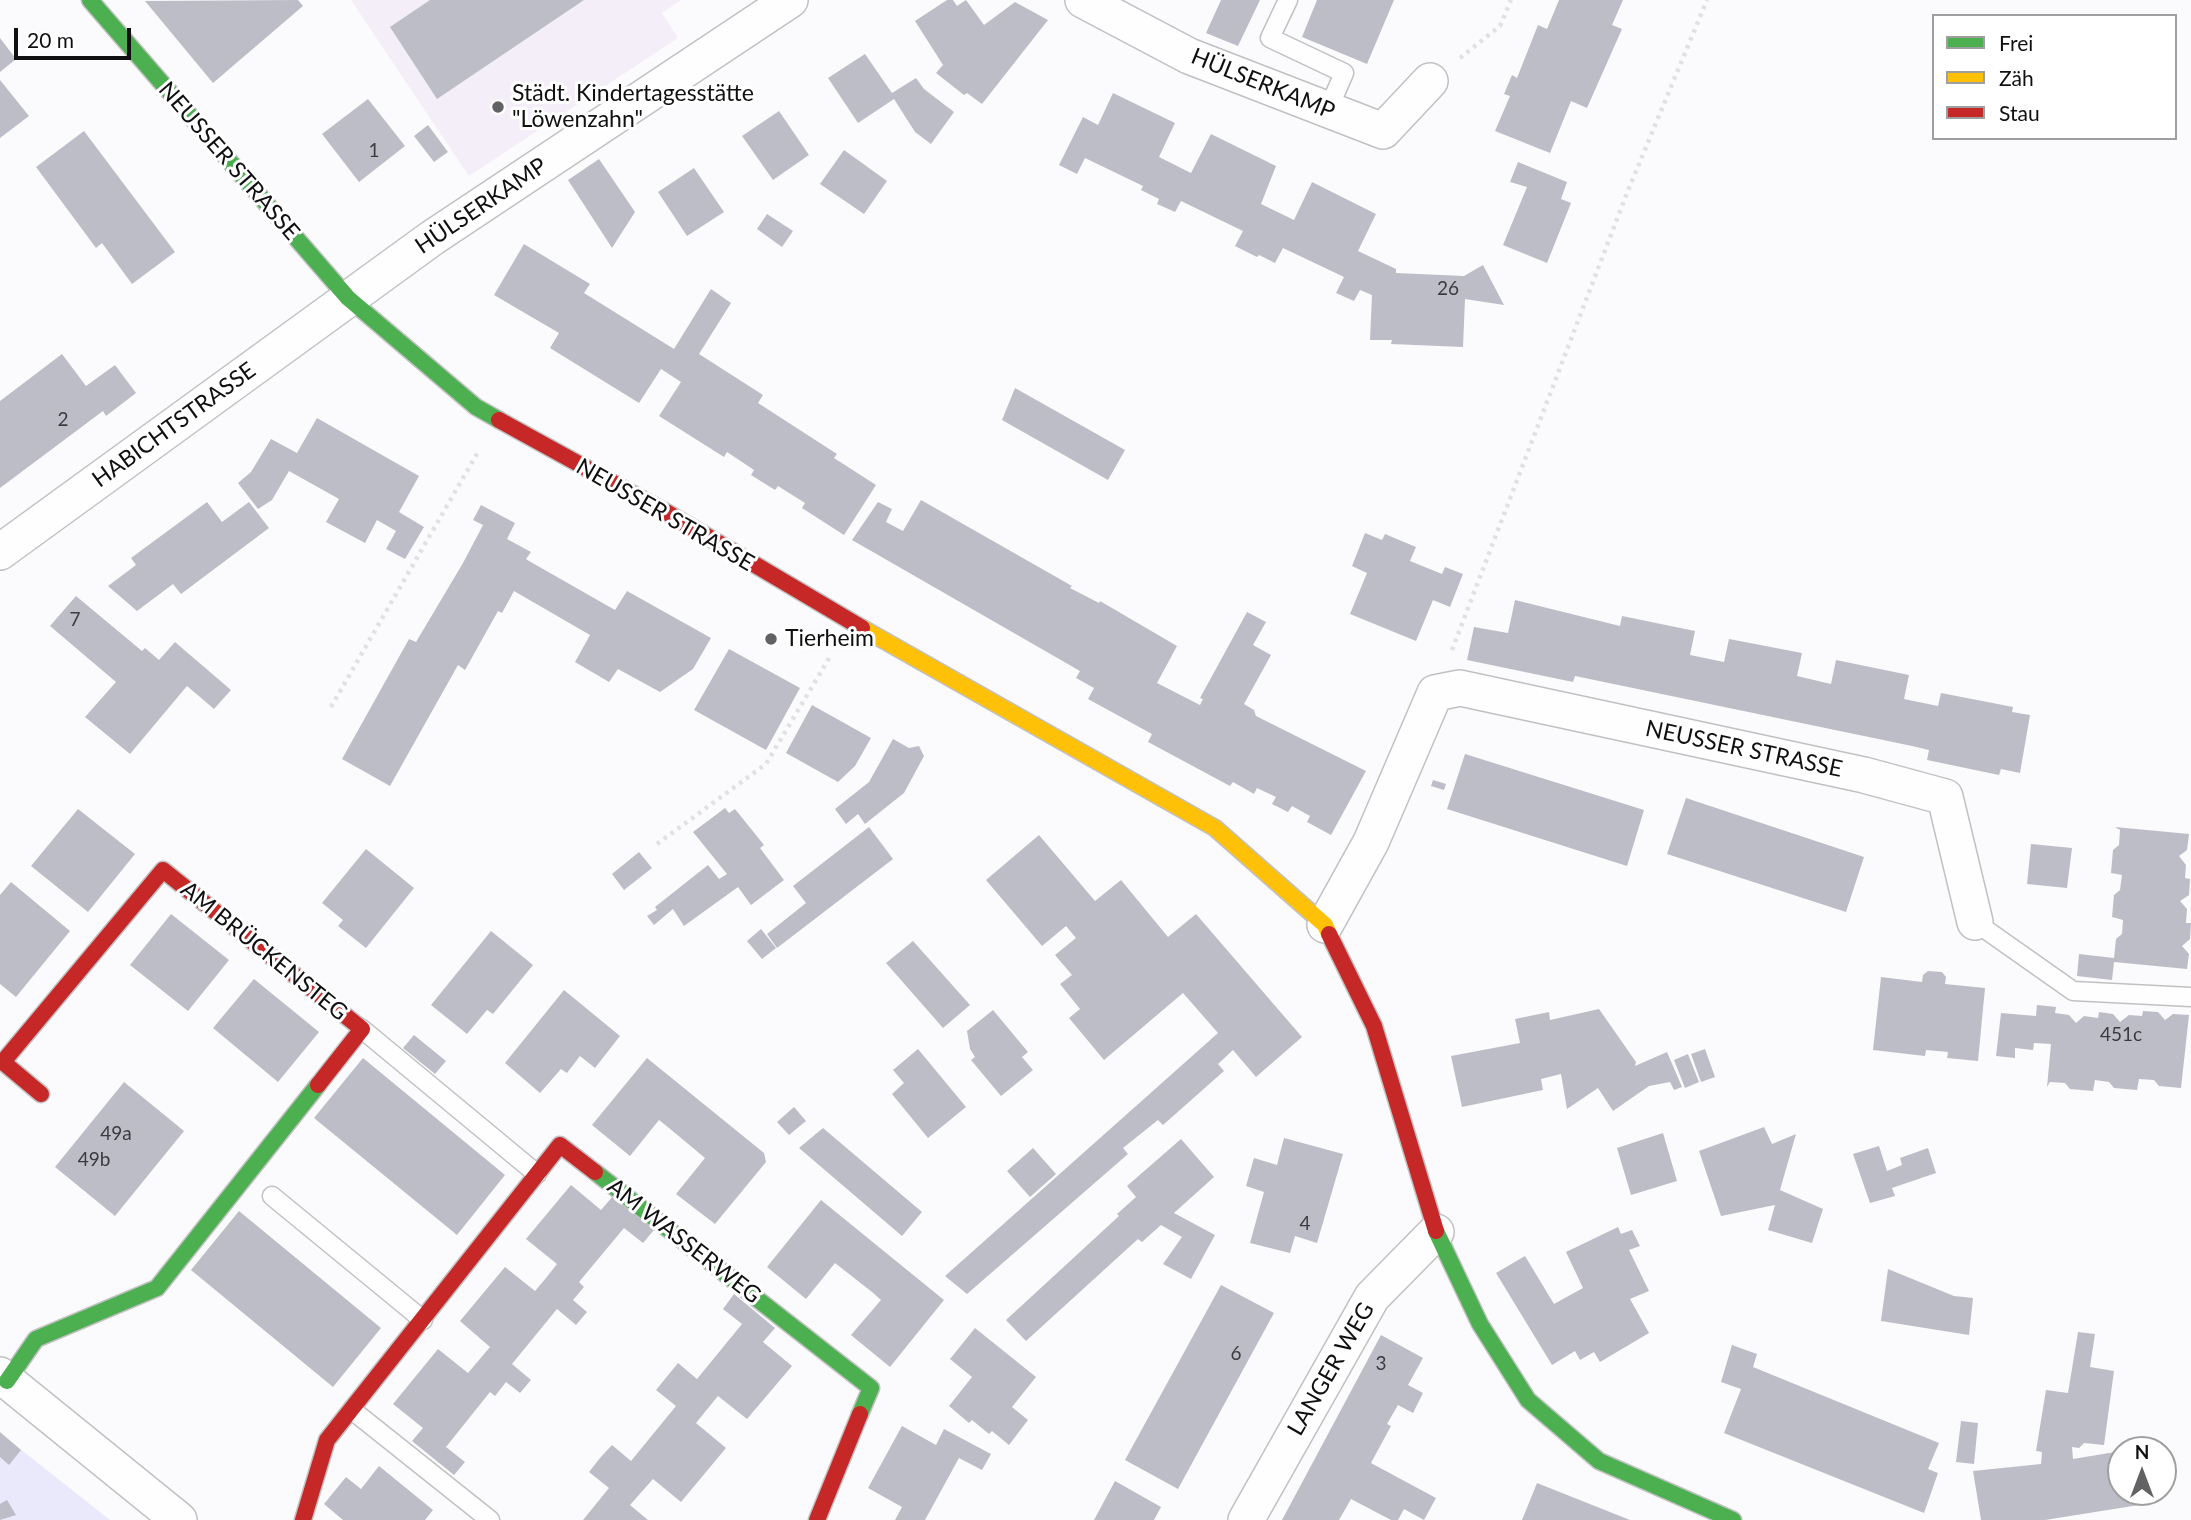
<!DOCTYPE html>
<meta charset="utf-8">
<style>
body{margin:0}
#map{position:relative;width:2191px;height:1520px;overflow:hidden;background:#fbfbfd;font-family:Lato,sans-serif}
canvas{display:block}
.legend{position:absolute;left:1932px;top:14px;width:245px;height:126px;box-sizing:border-box;background:#fff;border:2px solid #9f9fa0;margin:0;padding:9px 12px;list-style:none;font-size:21px;color:#101011}
.legend li{display:flex;align-items:center;gap:14px;height:35px}
.legend b{width:35px;border:2px solid #9f9fa0}
.north{position:absolute;left:2107px;top:1436px;width:70px;height:70px;box-sizing:border-box;background:#fff;border:2px solid #9f9fa0;border-radius:50%;rotate:0deg;font-size:19px;font-weight:700;line-height:28px;text-align:center;color:#101011}
.north::after{content:'';display:block;margin:auto;width:24px;height:32px;background:#626264;clip-path:polygon(50% 0,100% 100%,50% 72%,0 100%)}
.scale{position:absolute;left:14px;top:28px;width:117px;height:32px;box-sizing:border-box;border:4px solid #101011;border-top:0;padding-left:9px;font-size:21px;line-height:24px;white-space:nowrap;color:#101011;-webkit-text-stroke:5px #fff;paint-order:stroke}
</style>
<div id="map">
<canvas width="2191" height="1520"></canvas>
<ul class="legend">
<li><b style="height:9px;background:#4caf50"></b>Frei</li>
<li><b style="height:9px;background:#ffc107"></b>Zäh</li>
<li><b style="height:9px;background:#c62828"></b>Stau</li>
</ul>
<div class="north">N</div>
<div class="scale">20 m</div>
</div>
<script>
const ctx = document.querySelector('canvas').getContext('2d');
ctx.lineJoin = 'round';
function fillPath(path, color) { ctx.fillStyle = color; ctx.fill(path, 'evenodd'); }
function trace(path, color, width, dash) { ctx.strokeStyle = color; ctx.lineWidth = width; ctx.lineCap = dash ? 'butt' : 'round'; ctx.setLineDash(dash || []); ctx.stroke(path); }
function write(font, color, halo, rows, align = 'center') {
  ctx.font = font + ' Lato,sans-serif'; ctx.lineWidth = 6; ctx.setLineDash([]); ctx.textBaseline = 'middle'; ctx.strokeStyle = halo; ctx.fillStyle = color; for (const [text, x, y, turn = 0] of rows) {
    ctx.save(); ctx.translate(x, y); ctx.rotate((+turn || 0) * Math.PI / 180); ctx.textAlign = isNaN(turn) ? turn : align; if (halo) ctx.strokeText(text, 0, 0); ctx.fillText(text, 0, 0); ctx.restore();
  }
}
fillPath(new Path2D(`
 M 351,0 L 681,0 L 662,13 L 678,38 L 469,176 Z`), '#f3eef8');
fillPath(new Path2D(`
 M 0,1433 L 110,1520 L 0,1520 Z`), '#e9e9fb');
fillPath(new Path2D(`
 M 298,0 L 303,6 L 213,83 L 145,1 Z
 M 430,0 L 584,0 L 437,99 L 390,27 Z
 M 947,0 L 953,0 L 957,6 L 966,0 L 984,25 L 1015,2 L 1048,20 L 982,104 L 967,93 L 964,95 L 936,73 L 943,65 L 915,21 Z
 M 1221,0 L 1260,0 L 1238,46 L 1206,33 Z
 M 1317,0 L 1394,0 L 1367,64 L 1302,37 Z
 M 1559,0 L 1623,0 L 1612,25 L 1622,29 L 1587,108 L 1571,101 L 1550,153 L 1495,131 L 1510,96 L 1504,94 L 1512,75 L 1517,78 L 1538,25 L 1547,29 Z
 M 0,38 L 16,59 L 0,72 Z
 M 865,54 L 892,93 L 916,78 L 924,89 L 954,112 L 931,144 L 915,132 L 894,99 L 858,123 L 828,78 Z
 M 0,80 L 29,116 L 0,138 Z
 M 1113,93 L 1175,123 L 1159,157 L 1191,173 L 1211,134 L 1276,166 L 1261,204 L 1294,220 L 1312,182 L 1376,214 L 1358,251 L 1396,269 L 1396,273 L 1464,276 L 1483,265 L 1504,305 L 1465,299 L 1463,347 L 1391,344 L 1392,340 L 1370,340 L 1372,295 L 1360,290 L 1354,301 L 1336,293 L 1344,277 L 1283,248 L 1275,263 L 1259,255 L 1257,257 L 1235,246 L 1243,231 L 1181,201 L 1175,212 L 1157,204 L 1159,199 L 1141,190 L 1143,186 L 1085,158 L 1077,174 L 1059,165 L 1083,117 L 1098,125 Z
 M 368,99 L 405,146 L 359,182 L 322,134 Z
 M 779,111 L 809,155 L 773,180 L 742,136 Z
 M 428,125 L 448,152 L 434,162 L 414,136 Z
 M 84,131 L 175,252 L 132,284 L 102,243 L 96,248 L 36,167 Z
 M 844,150 L 887,181 L 864,214 L 820,184 Z
 M 599,159 L 635,212 L 612,248 L 568,180 Z
 M 1518,162 L 1567,182 L 1561,199 L 1571,203 L 1547,263 L 1503,245 L 1527,187 L 1510,182 Z
 M 694,168 L 724,212 L 687,236 L 658,192 Z
 M 767,214 L 793,231 L 782,247 L 757,229 Z
 M 524,244 L 590,284 L 584,293 L 674,349 L 711,289 L 731,303 L 699,354 L 763,395 L 758,403 L 837,454 L 834,458 L 876,485 L 844,535 L 802,508 L 805,503 L 778,486 L 775,490 L 751,475 L 754,470 L 727,452 L 724,457 L 659,416 L 681,382 L 661,369 L 639,403 L 550,348 L 559,333 L 494,295 Z
 M 62,354 L 86,386 L 115,365 L 136,393 L 106,416 L 103,411 L 0,488 L 0,401 Z
 M 1015,388 L 1125,450 L 1108,480 L 1002,420 Z
 M 317,418 L 419,476 L 399,512 L 424,527 L 405,559 L 386,549 L 396,531 L 377,520 L 365,543 L 326,522 L 339,499 L 289,471 L 272,500 L 258,509 L 238,483 L 251,472 L 271,439 L 297,453 Z
 M 921,500 L 1072,586 L 1070,588 L 1099,603 L 1100,601 L 1177,646 L 1157,683 L 1200,705 L 1203,699 L 1200,698 L 1247,612 L 1266,622 L 1253,645 L 1271,655 L 1244,704 L 1254,710 L 1256,716 L 1366,771 L 1331,835 L 1307,822 L 1310,816 L 1292,806 L 1288,812 L 1272,804 L 1276,797 L 1257,788 L 1254,794 L 1233,782 L 1230,786 L 1148,742 L 1152,734 L 1088,699 L 1094,688 L 1076,678 L 1080,671 L 852,540 L 878,502 L 892,509 L 886,522 L 903,531 Z
 M 207,502 L 222,522 L 249,502 L 269,528 L 181,594 L 173,584 L 137,611 L 108,586 L 136,565 L 131,558 Z
 M 481,505 L 515,523 L 507,539 L 531,552 L 526,559 L 529,561 L 615,610 L 627,591 L 711,638 L 693,669 L 660,692 L 618,669 L 609,682 L 575,662 L 590,635 L 514,591 L 502,613 L 498,611 L 465,670 L 458,665 L 390,786 L 342,759 L 409,639 L 416,642 L 463,563 L 483,525 L 473,520 Z
 M 1365,533 L 1382,540 L 1385,534 L 1416,547 L 1410,561 L 1442,574 L 1445,567 L 1463,574 L 1450,607 L 1433,600 L 1416,641 L 1350,614 L 1367,573 L 1352,566 Z
 M 76,596 L 142,651 L 145,648 L 159,660 L 175,642 L 231,690 L 214,709 L 187,686 L 130,754 L 85,717 L 116,682 L 50,626 Z
 M 1515,600 L 1620,626 L 1622,616 L 1695,631 L 1690,655 L 1724,662 L 1729,639 L 1802,653 L 1797,676 L 1831,684 L 1836,660 L 1909,675 L 1904,699 L 1938,706 L 1941,693 L 2013,707 L 2012,712 L 2030,715 L 2020,773 L 2001,769 L 1999,775 L 1927,760 L 1929,750 L 1912,746 L 1575,676 L 1573,682 L 1467,660 L 1474,627 L 1508,633 Z
 M 729,649 L 800,688 L 766,750 L 694,710 Z
 M 812,705 L 871,738 L 855,766 L 838,782 L 786,753 Z
 M 893,739 L 909,748 L 919,746 L 924,756 L 904,793 L 865,824 L 858,814 L 846,824 L 835,809 L 869,782 Z
 M 1465,754 L 1644,810 L 1627,866 L 1447,809 Z
 M 1433,780 L 1446,784 L 1444,790 L 1431,786 Z
 M 1686,798 L 1864,857 L 1846,912 L 1667,854 Z
 M 725,808 L 729,813 L 735,809 L 764,845 L 760,848 L 784,880 L 751,905 L 738,887 L 684,926 L 673,909 L 654,925 L 647,916 L 657,910 L 655,907 L 708,865 L 719,879 L 727,874 L 693,832 Z
 M 78,809 L 135,854 L 88,912 L 31,866 Z
 M 869,827 L 893,859 L 777,948 L 767,934 L 806,903 L 793,886 Z
 M 2115,827 L 2189,834 L 2187,850 L 2179,856 L 2186,865 L 2185,878 L 2190,879 L 2189,895 L 2180,901 L 2187,909 L 2186,923 L 2191,923 L 2190,939 L 2182,946 L 2189,954 L 2187,969 L 2114,962 L 2112,980 L 2077,976 L 2079,954 L 2114,958 L 2116,939 L 2122,934 L 2123,920 L 2112,917 L 2114,895 L 2120,890 L 2122,875 L 2111,873 L 2113,850 L 2119,845 L 2120,830 Z
 M 1039,835 L 1095,901 L 1121,880 L 1168,937 L 1196,914 L 1302,1037 L 1256,1077 L 1233,1050 L 1218,1064 L 1224,1071 L 1163,1125 L 1158,1120 L 1123,1148 L 1128,1154 L 967,1294 L 945,1276 L 1218,1033 L 1183,993 L 1104,1060 L 1069,1018 L 1080,1009 L 1060,984 L 1072,975 L 1055,955 L 1076,938 L 1066,926 L 1042,946 L 986,880 Z
 M 2031,844 L 2072,848 L 2067,888 L 2027,884 Z
 M 366,849 L 414,888 L 366,948 L 338,926 L 343,920 L 322,903 Z
 M 639,852 L 652,868 L 624,890 L 612,874 Z
 M 11,882 L 70,931 L 16,997 L 0,984 L 0,895 Z
 M 171,914 L 229,960 L 188,1011 L 130,965 Z
 M 761,929 L 776,948 L 762,959 L 747,941 Z
 M 491,931 L 533,965 L 493,1014 L 487,1010 L 467,1034 L 431,1005 Z
 M 913,941 L 970,1005 L 943,1028 L 886,963 Z
 M 1928,971 L 1942,972 L 1946,977 L 1945,984 L 1985,988 L 1978,1061 L 1947,1058 L 1948,1052 L 1926,1050 L 1925,1056 L 1873,1050 L 1881,977 L 1922,982 L 1923,975 Z
 M 254,979 L 319,1032 L 278,1082 L 213,1028 Z
 M 564,990 L 620,1036 L 595,1068 L 580,1056 L 567,1073 L 561,1069 L 540,1093 L 505,1063 Z
 M 2037,1005 L 2056,1007 L 2055,1013 L 2069,1015 L 2076,1023 L 2084,1016 L 2098,1018 L 2099,1012 L 2113,1014 L 2120,1022 L 2129,1015 L 2142,1016 L 2143,1011 L 2158,1012 L 2165,1020 L 2173,1014 L 2189,1015 L 2181,1088 L 2159,1086 L 2154,1080 L 2139,1079 L 2137,1090 L 2114,1088 L 2109,1082 L 2095,1080 L 2093,1091 L 2070,1089 L 2065,1083 L 2050,1082 L 2047,1087 L 2051,1044 L 2034,1043 L 2033,1050 L 2015,1048 L 2015,1058 L 1996,1056 L 2001,1013 L 2036,1016 Z
 M 1599,1009 L 1636,1062 L 1635,1066 L 1667,1052 L 1682,1087 L 1674,1090 L 1670,1082 L 1649,1086 L 1613,1111 L 1598,1088 L 1567,1109 L 1561,1074 L 1541,1079 L 1543,1090 L 1462,1107 L 1451,1056 L 1520,1043 L 1515,1019 L 1549,1012 L 1550,1020 Z
 M 993,1010 L 1028,1052 L 1022,1057 L 1033,1070 L 1001,1096 L 971,1060 L 975,1057 L 970,1049 L 967,1031 Z
 M 414,1035 L 446,1061 L 435,1074 L 403,1048 Z
 M 918,1049 L 966,1107 L 928,1138 L 892,1094 L 904,1083 L 893,1070 Z
 M 1705,1049 L 1715,1077 L 1701,1082 L 1691,1054 Z
 M 1688,1054 L 1699,1082 L 1685,1088 L 1674,1060 Z
 M 363,1058 L 505,1175 L 457,1235 L 314,1118 Z
 M 647,1058 L 764,1153 L 766,1162 L 715,1224 L 676,1194 L 705,1158 L 669,1128 L 659,1120 L 630,1156 L 592,1125 Z
 M 124,1082 L 184,1131 L 115,1216 L 55,1167 Z
 M 794,1107 L 806,1121 L 789,1135 L 777,1122 Z
 M 1764,1127 L 1772,1144 L 1796,1134 L 1780,1190 L 1823,1209 L 1812,1243 L 1768,1230 L 1775,1205 L 1721,1216 L 1699,1151 Z
 M 823,1128 L 922,1212 L 902,1236 L 799,1148 Z
 M 1663,1133 L 1677,1181 L 1631,1195 L 1617,1148 Z
 M 1284,1138 L 1343,1154 L 1317,1243 L 1295,1236 L 1290,1253 L 1250,1243 L 1264,1192 L 1246,1186 L 1254,1158 L 1277,1165 Z
 M 1181,1139 L 1214,1177 L 1174,1213 L 1215,1235 L 1191,1279 L 1163,1264 L 1182,1237 L 1161,1225 L 1142,1242 L 1138,1239 L 1026,1341 L 1006,1320 L 1119,1216 L 1117,1214 L 1136,1197 L 1127,1186 Z
 M 1879,1146 L 1887,1171 L 1902,1165 L 1900,1158 L 1928,1148 L 1936,1173 L 1892,1188 L 1895,1196 L 1870,1203 L 1853,1154 Z
 M 1033,1148 L 1056,1174 L 1030,1197 L 1007,1171 Z
 M 571,1185 L 601,1210 L 613,1196 L 654,1230 L 643,1243 L 624,1228 L 579,1282 L 584,1287 L 573,1300 L 587,1312 L 576,1325 L 557,1309 L 512,1364 L 531,1380 L 520,1393 L 506,1382 L 495,1396 L 490,1392 L 446,1447 L 465,1462 L 454,1475 L 412,1441 L 423,1428 L 393,1404 L 438,1349 L 468,1373 L 490,1347 L 460,1321 L 505,1267 L 535,1291 L 546,1278 L 557,1264 L 526,1239 Z
 M 821,1200 L 944,1300 L 890,1367 L 851,1335 L 881,1300 L 872,1292 L 835,1263 L 806,1299 L 767,1267 Z
 M 239,1211 L 381,1328 L 333,1387 L 191,1270 Z
 M 1618,1227 L 1621,1234 L 1632,1230 L 1640,1246 L 1629,1250 L 1649,1291 L 1630,1299 L 1649,1333 L 1600,1362 L 1594,1352 L 1580,1360 L 1575,1351 L 1552,1365 L 1496,1273 L 1525,1256 L 1554,1304 L 1583,1288 L 1566,1252 Z
 M 1888,1269 L 1954,1296 L 1973,1298 L 1969,1335 L 1881,1321 Z
 M 1221,1285 L 1274,1313 L 1178,1489 L 1125,1460 Z
 M 734,1294 L 775,1328 L 763,1342 L 792,1366 L 747,1419 L 718,1396 L 696,1423 L 726,1448 L 681,1502 L 653,1479 L 630,1505 L 648,1520 L 583,1520 L 609,1488 L 589,1472 L 600,1458 L 612,1445 L 631,1461 L 676,1406 L 656,1390 L 678,1363 L 697,1379 L 742,1324 L 723,1309 Z
 M 975,1328 L 1036,1377 L 1012,1407 L 1028,1420 L 1009,1445 L 992,1431 L 989,1434 L 972,1420 L 969,1423 L 949,1406 L 972,1377 L 950,1359 Z
 M 2078,1332 L 2095,1334 L 2090,1367 L 2114,1371 L 2104,1445 L 2084,1443 L 2079,1448 L 2072,1447 L 2073,1459 L 2121,1451 L 2121,1492 L 2137,1492 L 2139,1505 L 2045,1520 L 1981,1520 L 1973,1471 L 2041,1464 L 2042,1452 L 2036,1451 L 2046,1390 L 2068,1393 Z
 M 1381,1335 L 1423,1358 L 1408,1385 L 1423,1393 L 1413,1413 L 1398,1405 L 1387,1424 L 1391,1426 L 1371,1463 L 1436,1498 L 1424,1520 L 1404,1509 L 1398,1520 L 1391,1520 L 1351,1499 L 1339,1520 L 1282,1520 Z
 M 1732,1345 L 1757,1354 L 1753,1367 L 1939,1443 L 1928,1469 L 1938,1473 L 1924,1513 L 1724,1433 L 1741,1389 L 1721,1382 Z
 M 1961,1421 L 1978,1423 L 1974,1464 L 1956,1462 Z
 M 902,1426 L 936,1445 L 944,1429 L 991,1454 L 982,1470 L 959,1458 L 925,1520 L 895,1520 L 902,1507 L 868,1488 Z
 M 0,1432 L 21,1450 L 9,1465 L 0,1457 Z
 M 379,1466 L 433,1510 L 425,1520 L 343,1520 L 324,1504 L 346,1477 L 361,1489 Z
 M 1115,1481 L 1161,1507 L 1154,1520 L 1094,1520 Z
 M 1537,1483 L 1630,1520 L 1522,1520 Z
 M 7,1500 L 16,1515 L 0,1520 L 0,1504 Z`), '#bdbdc8');
const lane = new Path2D(`
 M 1288,0 L 1270,38 L 1344,73 L 1328,110
 M 1975,922 L 2073,991 L 2191,997
 M 362,1029 L 537,1174
 M 272,1196 L 423,1320
 M 352,1410 L 490,1520`);
const street = new Path2D(`
 M 1083,0 L 1189,56 L 1383,131 L 1430,81
 M 0,552 L 432,238 L 790,0
 M 1325,925 L 1371,842 L 1435,693 L 1460,688 L 1864,775 L 1945,797 L 1975,922
 M 0,1375 L 179,1520
 M 1246,1520 L 1372,1297 L 1436,1232`);
const fast = new Path2D(`
 M 90,0 L 348,298 L 476,407 L 499,420
 M 595,1172 L 871,1388 L 860,1414
 M 1436,1231 L 1480,1324 L 1528,1400 L 1599,1461 L 1733,1520
 M 7,1381 L 36,1339 L 157,1288 L 318,1085`);
const slow = new Path2D(`
 M 862,628 L 1215,828 L 1325,925 L 1329,934`);
const jam = new Path2D(`
 M 499,420 L 666,512 L 862,628
 M 1329,934 L 1374,1026 L 1436,1231
 M 41,1094 L 3,1062 L 163,870 L 362,1029 L 318,1085
 M 303,1520 L 327,1440 L 560,1145 L 595,1172
 M 817,1520 L 860,1414`);
trace(lane, '#c1c1c3', 21);
trace(street, '#c1c1c3', 38);
trace(fast, '#c1c1c3', 19);
trace(slow, '#c1c1c3', 19);
trace(jam, '#c1c1c3', 19);
trace(new Path2D(`
 M 1460,58 L 1500,26 L 1511,0
 M 1452,650 L 1627,193 L 1707,0
 M 331,707 L 478,452
 M 657,844 L 766,764 L 831,655`), '#e1e1e2', 4.5, [3.5, 5]);
trace(lane, '#fefeff', 18);
trace(street, '#fefeff', 35);
trace(fast, '#4caf50', 16);
trace(slow, '#ffc107', 16);
trace(jam, '#c62828', 16);
for (const [x, y, r, color] of [
 [498,107,7,"#626264"],
 [771,639,7,"#626264"]
]) { const dot = new Path2D(); dot.arc(x, y, r, 0, 2 * Math.PI); ctx.fillStyle = color; ctx.fill(dot); trace(dot, '#fff', 2.5); }
write('19px', '#3b3b3f', null, [
 ["1",374,151],
 ["26",1448,289],
 ["2",63,420],
 ["7",75,620],
 ["451c",2121,1035],
 ["49a",116,1134],
 ["49b",94,1160],
 ["4",1305,1224],
 ["6",1236,1354],
 ["3",1381,1364]
]);
write('23px', '#101011', '#fff', [
 ["HÜLSERKAMP",1263,84,22],
 ["NEUSSER STRASSE",229,161,49],
 ["HÜLSERKAMP",481,206,-34],
 ["HABICHTSTRASSE",174,425,-36],
 ["NEUSSER STRASSE",665,515,30],
 ["NEUSSER STRASSE",1744,749,12],
 ["AM BRÜCKENSTEG",264,951,39],
 ["AM WASSERWEG",684,1241,38],
 ["LANGER WEG",1331,1369,-60]
]);
write('23px', '#101011', '#fff', [
 ["Städt. Kindertagesstätte",512,94],
 ["\"Löwenzahn\"",512,120],
 ["Tierheim",785,639]
], 'left');
</script>
